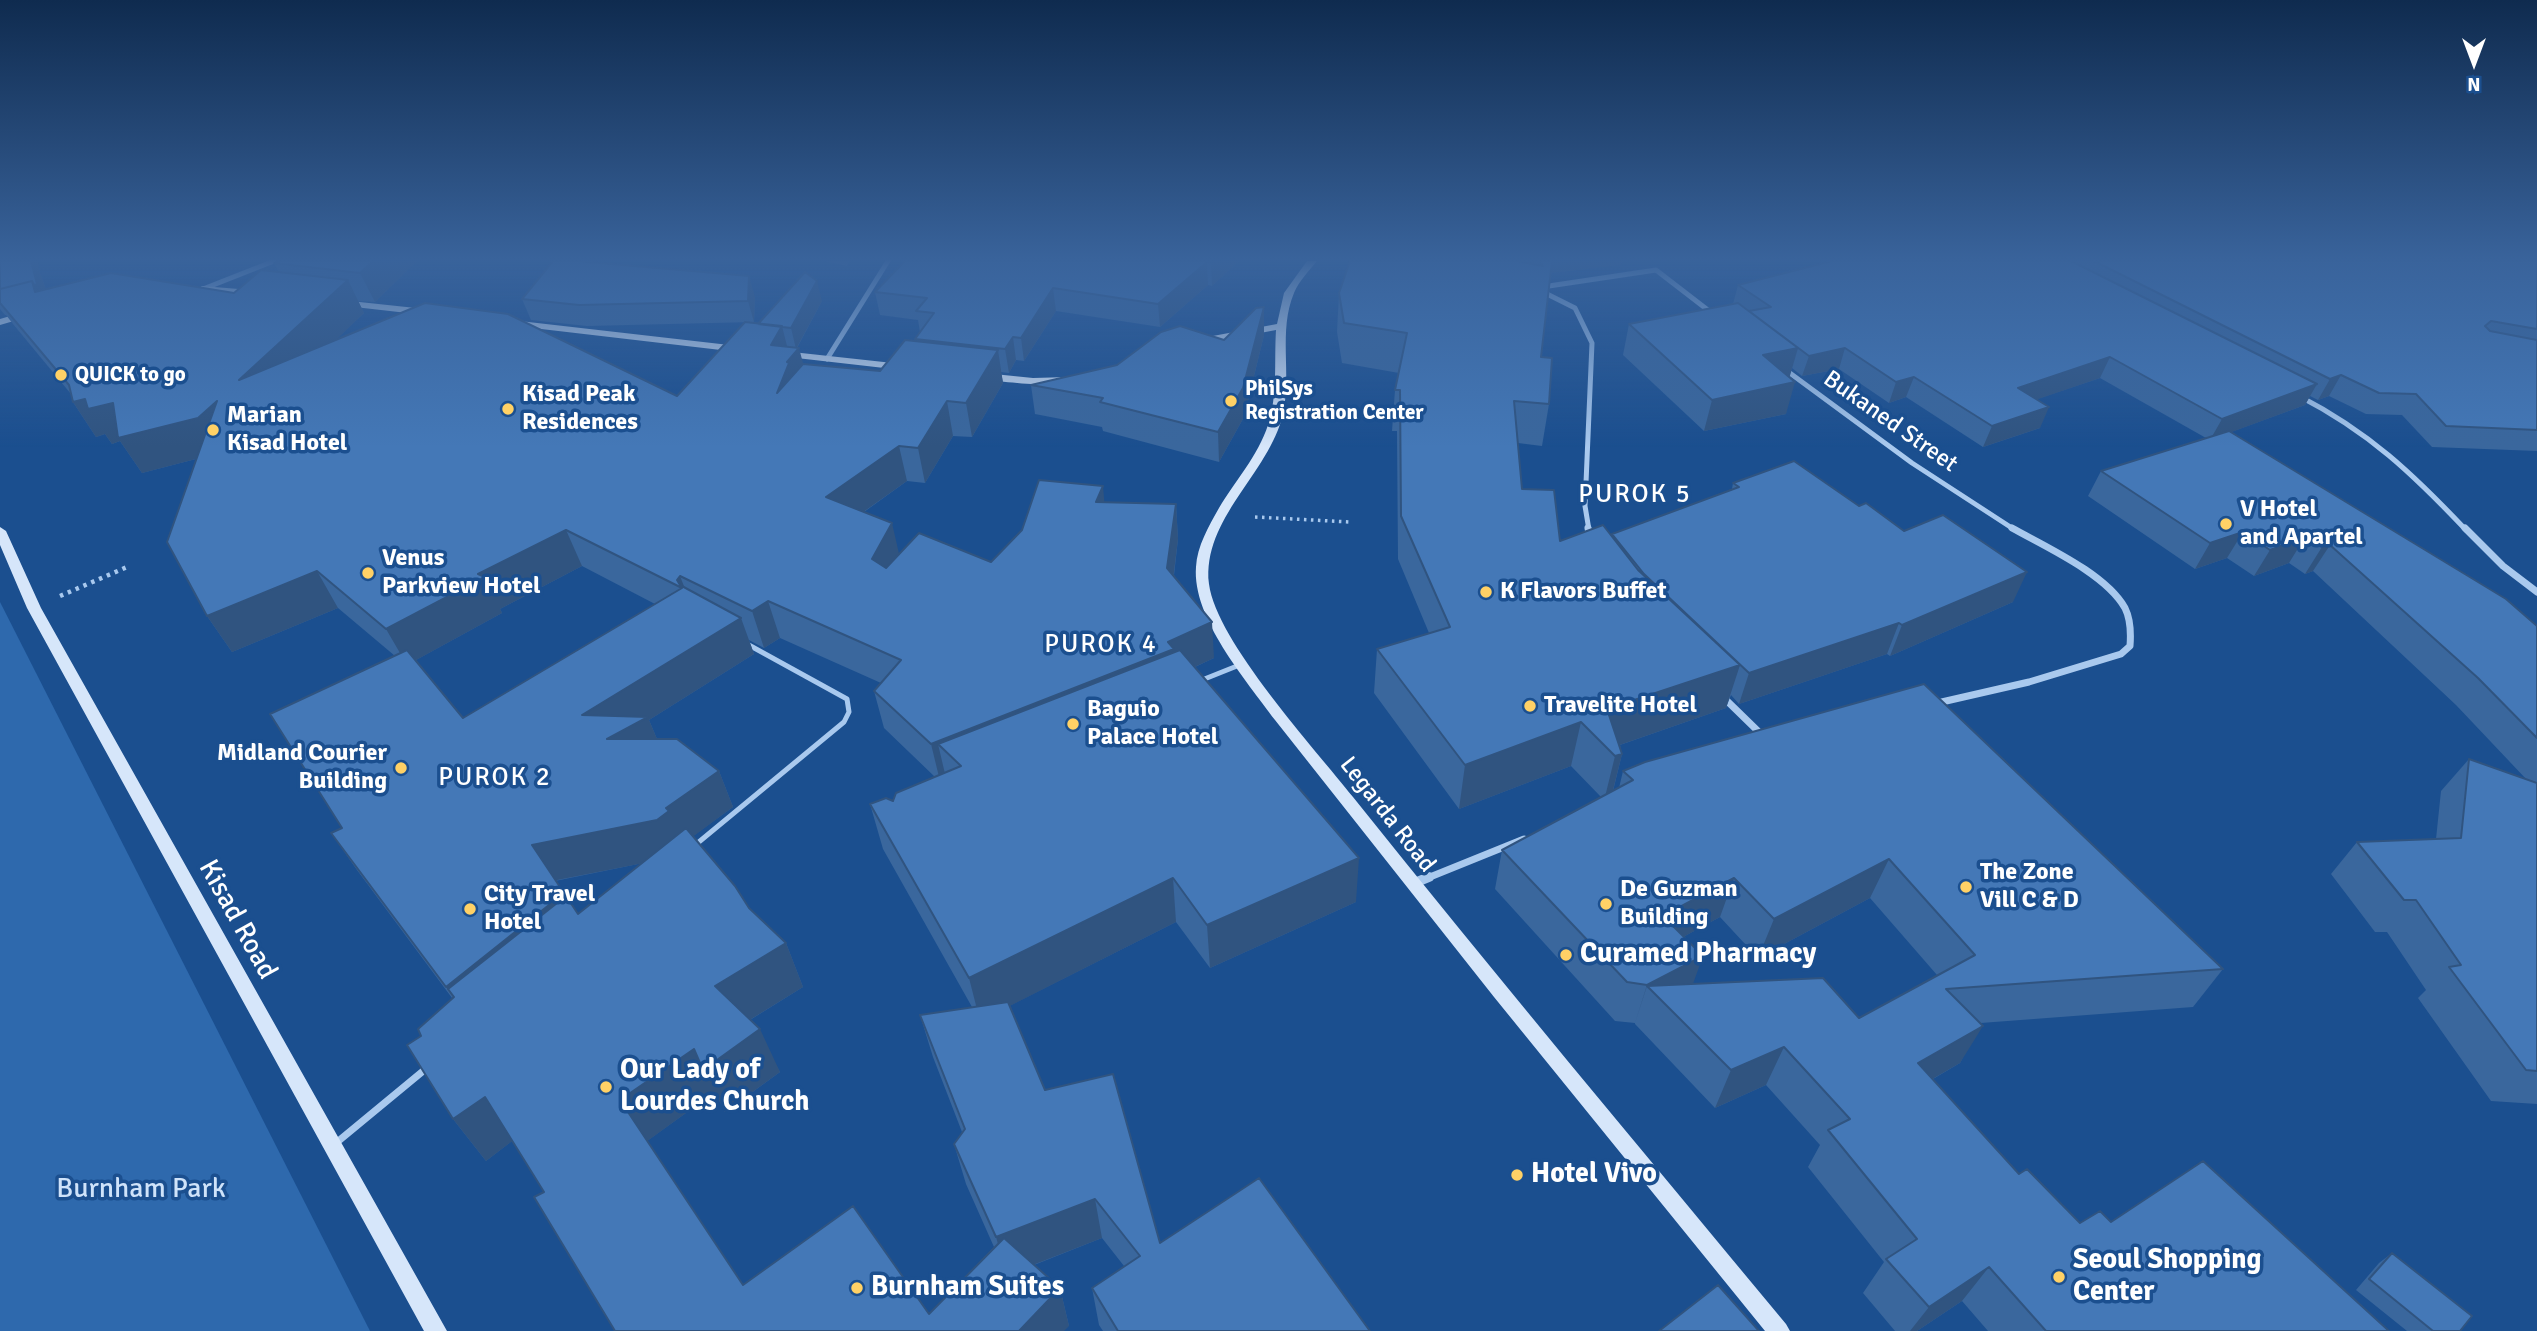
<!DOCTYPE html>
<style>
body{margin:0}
#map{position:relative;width:2537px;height:1331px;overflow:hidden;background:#1b4f8f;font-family:Signika,sans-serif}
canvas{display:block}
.north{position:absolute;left:2439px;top:28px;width:70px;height:70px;-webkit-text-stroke:5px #1b4f8f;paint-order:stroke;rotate:180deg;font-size:19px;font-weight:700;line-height:28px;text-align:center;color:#fff}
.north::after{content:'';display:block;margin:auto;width:24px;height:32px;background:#fff;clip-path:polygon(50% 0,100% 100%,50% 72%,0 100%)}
</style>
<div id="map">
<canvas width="2537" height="1331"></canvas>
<div class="north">N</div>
</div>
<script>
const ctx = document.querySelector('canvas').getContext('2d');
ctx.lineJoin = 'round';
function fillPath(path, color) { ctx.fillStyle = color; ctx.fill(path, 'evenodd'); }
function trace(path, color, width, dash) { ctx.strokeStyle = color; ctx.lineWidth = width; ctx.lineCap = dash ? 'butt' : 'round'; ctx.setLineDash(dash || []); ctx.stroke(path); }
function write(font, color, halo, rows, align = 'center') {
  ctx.font = font + ' Signika,sans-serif'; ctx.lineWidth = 7; ctx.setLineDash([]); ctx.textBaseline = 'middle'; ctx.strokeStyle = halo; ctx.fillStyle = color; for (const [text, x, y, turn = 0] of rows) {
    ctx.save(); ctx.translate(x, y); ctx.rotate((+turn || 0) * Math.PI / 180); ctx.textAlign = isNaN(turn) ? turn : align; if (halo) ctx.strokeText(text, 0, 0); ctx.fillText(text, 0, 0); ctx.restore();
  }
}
fillPath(new Path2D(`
 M 0,602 L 370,1331 L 0,1331 Z`), '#2e69ad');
trace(new Path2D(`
 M 1255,517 L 1349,522`), '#a9c9ee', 3.5, [2.5, 4.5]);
trace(new Path2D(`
 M 60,596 L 127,567`), '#a9c9ee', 4.5, [3.5, 5]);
trace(new Path2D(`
 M 1202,680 L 1242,664
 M 694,846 L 844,722 L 849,712 L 847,699 L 747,644`), '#a9c9ee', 5);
trace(new Path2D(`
 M 336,1143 L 428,1067`), '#a9c9ee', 7);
trace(new Path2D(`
 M 1542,287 L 1656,270 L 1713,314
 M 203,289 L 274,261
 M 1541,291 L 1575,308 L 1592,343 L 1585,506 L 1589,530
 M 827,359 L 888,261
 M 1783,368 L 1912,463 L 2015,530
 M 2299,396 C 2369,432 2413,474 2466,530`), '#a9c9ee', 5);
trace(new Path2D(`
 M 1588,528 L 1590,539
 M 2465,528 L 2503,566 L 2537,592
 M 1722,696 L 1763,736
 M 1933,704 L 2029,682 L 2121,654 L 2130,646 C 2131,633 2131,620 2125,608 C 2106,574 2046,547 2012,528
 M 1425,879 L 1524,839`), '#a9c9ee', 7);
trace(new Path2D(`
 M 1412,884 L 1429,877`), '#a9c9ee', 10);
fillPath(new Path2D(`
 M 1307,261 L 1317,261 C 1309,271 1299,281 1294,293 C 1278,331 1292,373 1283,414 C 1269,474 1202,518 1209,584 C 1216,641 1316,750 1353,797 C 1495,975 1641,1149 1786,1324 L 1790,1331 L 1765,1331 L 1494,997 L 1275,720 C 1246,680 1192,618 1196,567 C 1197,546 1209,526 1219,508 C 1235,481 1258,456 1268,425 C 1278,395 1274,362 1276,330 L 1202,344 L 1197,341 L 1202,338 L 1277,324 L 1284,293 Z
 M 202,286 L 251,290 L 256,293 L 251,296 L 198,291 L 197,289 Z
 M 341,300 L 425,309 L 430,312 L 425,315 L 337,305 L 336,303 Z
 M 27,311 L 31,312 L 31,316 L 0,325 L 0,319 Z
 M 511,320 L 738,346 L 743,349 L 738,352 L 507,325 L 507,321 Z
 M 783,351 L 902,364 L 907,367 L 902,370 L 779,356 L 778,354 Z
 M 984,373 L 1033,378 L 1069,377 L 1074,380 C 1061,389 998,382 980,378 L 980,374 Z
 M 0,527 L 6,531 L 41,608 L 447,1331 L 424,1331 L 27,608 L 0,545 Z`), '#d6e6fa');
fillPath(new Path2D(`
 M 0,261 L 39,269 L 46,290 L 234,293 L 279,272 L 274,263 L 417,261 L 375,302 L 358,301 L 364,313 L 335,340 L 677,396 L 758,324 L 822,301 L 797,348 L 803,364 L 880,371 L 915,341 L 915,339 L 920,332 L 918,320 L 880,315 L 875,292 L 905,261 L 1239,261 L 1212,286 L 1208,285 L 1160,327 L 1056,311 L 1024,361 L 1016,360 L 1009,373 L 1001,372 L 1003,383 L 972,437 L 953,436 L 925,483 L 907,481 L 864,512 L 899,554 L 991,562 L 1105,502 L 1176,504 L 1178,539 L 1174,575 L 1214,658 L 1195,667 L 1356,902 L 1210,968 L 1176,922 L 1009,1006 L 1045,1090 L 1160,1243 L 1370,1331 L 1103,1331 L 1099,1325 L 1092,1288 L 1124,1266 L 1102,1238 L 1034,1265 L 1060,1288 L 1069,1326 L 615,1331 L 544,1192 L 512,1141 L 486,1161 L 453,1119 L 421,1036 L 452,998 L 357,870 L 331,833 L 342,828 L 395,656 L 338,608 L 232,652 L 207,616 L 196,459 L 142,473 L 120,441 L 112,444 L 105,434 L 96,437 L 73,402 L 71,394 L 13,324 L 6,315 L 5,315 L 0,309 ZM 582,566 L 655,604 L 463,718 L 416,660 L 502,613 L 500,609 ZM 780,638 L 881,683 L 874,691 L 884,728 L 935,777 L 893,801 L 870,804 L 883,849 L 972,1007 L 920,1015 L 933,1057 L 962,1132 L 954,1144 L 966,1184 L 994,1247 L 929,1314 L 743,1285 L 647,1141 L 715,1092 L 725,1112 L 780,1072 L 750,1020 L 803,987 L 786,943 L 749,908 L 693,836 L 733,807 L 719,771 L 657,739 L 649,720 L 754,654 L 749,640 L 764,648 ZM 643,863 L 578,914 L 555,881 Z
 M 824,261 L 849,261 L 847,266 Z
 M 1350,261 L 1622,261 L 1621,265 L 1551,273 L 1541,357 L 1549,404 L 1542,446 L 1518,443 L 1522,489 L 1560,541 L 1611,536 L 1612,534 L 1732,489 L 1733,483 L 1859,506 L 1904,531 L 2013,602 L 1890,656 L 1887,654 L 1739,704 L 1731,695 L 1726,708 L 1620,745 L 1622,754 L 1613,791 L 1619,788 L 1623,771 L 2223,969 L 2193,1007 L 1981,1023 L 1960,1063 L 1933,1079 L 2019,1174 L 2080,1223 L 2111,1222 L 2389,1331 L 1988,1331 L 1962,1301 L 1917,1331 L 1895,1331 L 1863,1293 L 1884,1262 L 1808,1167 L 1820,1145 L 1766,1085 L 1715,1108 L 1635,1024 L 1635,1023 L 1615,1021 L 1495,889 L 1502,850 L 1601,797 L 1571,766 L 1459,809 L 1374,693 L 1377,649 L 1429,633 L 1398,559 L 1397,431 L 1392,431 L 1395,390 L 1399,373 L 1342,363 L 1337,332 L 1339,293 ZM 1870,898 L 1937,975 L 1859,1018 L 1693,984 L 1683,937 L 1720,917 L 1758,958 Z
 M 1832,261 L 2537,261 L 2537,451 L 2432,447 L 2402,415 L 2366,414 L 2329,396 L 2318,400 L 2310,396 L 2305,405 L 2231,432 L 2537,626 L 2537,1104 L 2491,1101 L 2418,998 L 2426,990 L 2387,932 L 2375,932 L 2331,874 L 2357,842 L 2436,839 L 2441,791 L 2469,759 L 2527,780 L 2456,705 L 2313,571 L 2305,574 L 2289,563 L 2254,576 L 2227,558 L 2195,569 L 2088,496 L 2101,471 L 2206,438 L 2100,378 L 2037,399 L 2040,428 L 1983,447 L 1906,397 L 1889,403 L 1839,369 L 1802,376 L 1792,368 L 1789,377 L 1786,414 L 1704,431 L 1623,355 L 1629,324 L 1733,304 L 1738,285 Z
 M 755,297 L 754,322 L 587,326 L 531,320 L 522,299 Z
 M 1264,335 L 1244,417 L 1219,462 L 1103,431 L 1102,427 L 1035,414 L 1031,385 L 1224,340 Z
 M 2392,1253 L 2460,1331 L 2407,1331 L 2356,1290 L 2379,1263 Z`), '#3a679d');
fillPath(new Path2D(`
 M 31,261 L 38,261 L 39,269 L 50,303 L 9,314 L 32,281 Z
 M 373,261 L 417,261 L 375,302 L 360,273 Z
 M 1213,261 L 1239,261 L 1212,286 L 1211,263 Z
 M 1544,261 L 1622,261 L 1621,265 L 1550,273 Z
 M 1207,262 L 1208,285 L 1160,327 L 1158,304 Z
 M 749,276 L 755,297 L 754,322 L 748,301 Z
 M 348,280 L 364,313 L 259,414 L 239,380 Z
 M 817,281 L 822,301 L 796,349 L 791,328 Z
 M 1053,288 L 1056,311 L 1024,361 L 1021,338 Z
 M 1264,307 L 1264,335 L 1244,417 L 1219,462 L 1218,432 Z
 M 782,326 L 790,358 L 799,348 L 808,382 L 777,393 L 771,345 Z
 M 1013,337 L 1016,360 L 1009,373 L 1005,349 Z
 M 1798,348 L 1789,379 L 1763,355 Z
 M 1845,348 L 1839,369 L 1802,376 L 1809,356 Z
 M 998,350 L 1003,383 L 972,437 L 966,403 Z
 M 2110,357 L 2100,378 L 2009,409 L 2018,388 Z
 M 2341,375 L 2329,396 L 2318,400 L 2330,379 Z
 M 1914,377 L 1906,397 L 1889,403 L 1896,382 Z
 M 1795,382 L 1786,414 L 1704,431 L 1712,400 Z
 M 2317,384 L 2305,405 L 2210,440 L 2222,419 Z
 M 85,399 L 113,403 L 217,401 L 219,453 L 142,473 L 120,441 L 112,444 L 105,434 L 96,437 L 73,402 Z
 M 947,401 L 953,436 L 925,483 L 918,448 Z
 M 2049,407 L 2040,428 L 1983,447 L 1992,426 Z
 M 899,446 L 907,481 L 835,532 L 826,497 Z
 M 1103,486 L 1106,521 L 1096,502 Z
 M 1176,504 L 1178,539 L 1170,604 L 1167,568 Z
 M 892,523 L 900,558 L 881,595 L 872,559 Z
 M 566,530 L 582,566 L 500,609 L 502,613 L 407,665 L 386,629 L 478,574 Z
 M 2243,532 L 2227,558 L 2195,569 L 2210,543 Z
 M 2305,537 L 2289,563 L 2254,576 L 2270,550 Z
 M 2330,545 L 2313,571 L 2305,574 L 2322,547 Z
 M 317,571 L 338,608 L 232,652 L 207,616 Z
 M 2027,572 L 2013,602 L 1890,656 L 1902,625 Z
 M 680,576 L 694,612 L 677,580 Z
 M 768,601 L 780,638 L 764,648 L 752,611 Z
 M 741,618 L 754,654 L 649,720 L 663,753 L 624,776 L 582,715 Z
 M 1212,622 L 1214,658 L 1175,676 L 961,766 L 938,744 L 946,778 L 940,781 L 931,744 Z
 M 1899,623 L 1887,654 L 1739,704 L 1749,673 Z
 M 1740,665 L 1726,708 L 1608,749 L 1607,709 Z
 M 1581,722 L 1571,766 L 1459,809 L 1465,765 Z
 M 1622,754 L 1611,798 L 1604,801 L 1615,756 Z
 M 719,771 L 733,807 L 683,844 L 674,857 L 552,881 L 532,845 L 666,808 Z
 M 1359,858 L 1356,902 L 1210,968 L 1207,925 Z
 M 1889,859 L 1870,898 L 1758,958 L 1774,919 Z
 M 1173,878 L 1176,922 L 980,1021 L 969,978 Z
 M 1734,878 L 1720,917 L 1650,955 L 1663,916 Z
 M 564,893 L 584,930 L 471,1023 L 446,987 Z
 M 786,943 L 803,987 L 735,1029 L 715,986 Z
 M 1703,956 L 1689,995 L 1647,986 L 1635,1023 L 1647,985 Z
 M 1983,1026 L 1960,1063 L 1896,1100 L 1918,1063 Z
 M 760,1029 L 780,1072 L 725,1112 L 715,1092 L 646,1142 L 620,1100 L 694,1049 Z
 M 1784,1047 L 1766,1085 L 1715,1108 L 1731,1070 Z
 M 485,1097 L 515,1139 L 486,1161 L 453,1119 Z
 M 1095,1199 L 1102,1238 L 1007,1275 L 996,1237 Z
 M 1989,1267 L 1962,1301 L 1917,1331 L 1910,1331 L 1929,1307 Z
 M 1060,1288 L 1069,1326 L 1064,1331 L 1019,1331 Z`), '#305480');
const building = new Path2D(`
 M 0,261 L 31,261 L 37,284 L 34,285 L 32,281 L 0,289 Z
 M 277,261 L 373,261 L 360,273 L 274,263 Z
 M 553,261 L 577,261 L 749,276 L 748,301 L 579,305 L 522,299 Z
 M 905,261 L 1213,261 L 1211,263 L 1207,262 L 1158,304 L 1053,288 L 1021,338 L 1013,337 L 1005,349 L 915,339 L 934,313 L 916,311 L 927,298 L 875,292 Z
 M 1350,261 L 1517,261 L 1543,266 L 1539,261 L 1552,261 L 1541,357 L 1552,358 L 1549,404 L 1514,401 L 1522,489 L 1554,490 L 1560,541 L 1603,525 L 1638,570 L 1740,665 L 1607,709 L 1622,754 L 1615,756 L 1581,722 L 1465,765 L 1377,649 L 1450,627 L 1401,516 L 1400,390 L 1395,390 L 1407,333 L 1344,323 L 1339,293 Z
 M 1523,261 L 1535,261 L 1525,263 Z
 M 1832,261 L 2071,261 L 2317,384 L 2222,419 L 2110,357 L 2018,388 L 2049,407 L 1992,426 L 1914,377 L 1896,382 L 1845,348 L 1809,356 L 1749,311 L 1771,307 L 1738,285 Z
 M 2094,261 L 2537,261 L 2537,329 L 2491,321 L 2485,326 L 2490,331 L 2537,340 L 2537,430 L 2446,426 L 2416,394 L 2379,393 L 2341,375 L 2330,379 Z
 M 261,270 L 348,280 L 239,380 L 425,303 L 508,314 L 677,396 L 745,322 L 782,326 L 771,345 L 799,348 L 787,362 L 789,363 L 777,393 L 803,364 L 880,371 L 905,340 L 998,350 L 966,403 L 947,401 L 918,448 L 899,446 L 826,497 L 892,523 L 872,559 L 886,568 L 919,533 L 991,562 L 1022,530 L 1039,480 L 1103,486 L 1096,502 L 1176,504 L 1167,568 L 1212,622 L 1168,642 L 1174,649 L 931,744 L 874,691 L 901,660 L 768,601 L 752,611 L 680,576 L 677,580 L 680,585 L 741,618 L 582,715 L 648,717 L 607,739 L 677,739 L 719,771 L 666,808 L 669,811 L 657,820 L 532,845 L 564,893 L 446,987 L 331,833 L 342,828 L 270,714 L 407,650 L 463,718 L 682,588 L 566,530 L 478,574 L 485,577 L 386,629 L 317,571 L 207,616 L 167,542 L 217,401 L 198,418 L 118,438 L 113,403 L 88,409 L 85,399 L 73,402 L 69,385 L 0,303 L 0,289 L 32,281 L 35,292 L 111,273 L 234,293 Z
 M 805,272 L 817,281 L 791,328 L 758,324 Z
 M 1738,303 L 1798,348 L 1763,355 L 1795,382 L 1712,400 L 1629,324 Z
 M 1264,307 L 1243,388 L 1218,432 L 1100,402 L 1103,398 L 1031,385 L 1117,365 L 1161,332 L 1180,326 L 1224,340 L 1256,308 Z
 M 2229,431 L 2506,599 L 2537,626 L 2537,738 L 2478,678 L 2330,545 L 2322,547 L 2305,537 L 2270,550 L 2243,532 L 2210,543 L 2101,471 Z
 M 1794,461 L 1859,506 L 1866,503 L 1904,531 L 1943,515 L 2027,572 L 1902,625 L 1899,623 L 1749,673 L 1644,574 L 1612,534 L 1739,487 L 1733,483 Z
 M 1180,650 L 1359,858 L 1207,925 L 1173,878 L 969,978 L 870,804 L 886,798 L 893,801 L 896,793 L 961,766 L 938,744 Z
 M 1924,684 L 2223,969 L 1946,989 L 1983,1026 L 1918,1063 L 2019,1174 L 2027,1169 L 2080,1223 L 2100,1211 L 2111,1222 L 2203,1161 L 2389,1331 L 2046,1331 L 1989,1267 L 1929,1307 L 1886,1259 L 1917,1239 L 1828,1130 L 1850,1119 L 1784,1047 L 1731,1070 L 1647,986 L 1823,978 L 1859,1018 L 1975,955 L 1889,859 L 1774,919 L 1734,878 L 1663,916 L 1703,956 L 1647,985 L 1627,982 L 1502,850 L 1633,780 L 1623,771 L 1645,762 Z
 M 2469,759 L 2537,783 L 2537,1071 L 2526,1070 L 2449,967 L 2461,965 L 2416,900 L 2404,900 L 2357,842 L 2461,838 Z
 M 686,828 L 735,886 L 749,908 L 786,943 L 715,986 L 760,1029 L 703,1070 L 694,1049 L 620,1100 L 743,1285 L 853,1206 L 929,1314 L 1004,1238 L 1060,1288 L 1019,1331 L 615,1331 L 534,1197 L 544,1192 L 485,1097 L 453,1119 L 407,1045 L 421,1036 L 418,1029 L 454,997 L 448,989 L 566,896 L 578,914 Z
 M 1008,1002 L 1045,1090 L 1113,1074 L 1160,1243 L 1259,1178 L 1370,1331 L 1118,1331 L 1092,1288 L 1140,1256 L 1095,1199 L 996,1237 L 954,1144 L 965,1129 L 920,1015 Z
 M 2392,1253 L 2472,1316 L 2460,1331 L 2433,1331 L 2369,1279 Z
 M 1718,1285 L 1759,1331 L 1659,1331 Z`);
fillPath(building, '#4478b7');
trace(building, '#305480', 2);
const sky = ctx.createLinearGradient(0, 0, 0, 447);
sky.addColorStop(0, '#0f2b4f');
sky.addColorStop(0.58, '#39639b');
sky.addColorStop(1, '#39639b00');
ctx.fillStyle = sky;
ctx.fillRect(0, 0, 2537, 447);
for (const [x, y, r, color] of [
 [61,375,7,"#ffd166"],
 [1231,401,7,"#ffd166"],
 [508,409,7,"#ffd166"],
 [213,430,7,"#ffd166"],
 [2226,524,7,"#ffd166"],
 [368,573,7,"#ffd166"],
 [1486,592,7,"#ffd166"],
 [1530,706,7,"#ffd166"],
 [1073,724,7,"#ffd166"],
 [401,768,7,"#ffd166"],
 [1966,887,7,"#ffd166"],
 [1606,904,7,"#ffd166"],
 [470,909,7,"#ffd166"],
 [1566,955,7,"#ffd166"],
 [606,1087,7,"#ffd166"],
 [1517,1175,7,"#ffd166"],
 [2059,1277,7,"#ffd166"],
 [857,1288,7,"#ffd166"]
]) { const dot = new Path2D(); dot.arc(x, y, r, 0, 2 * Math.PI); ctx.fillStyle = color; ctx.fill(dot); trace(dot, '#1b4f8f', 2.5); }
write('bold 21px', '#fff', '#1b4f8f', [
 ["QUICK to go",75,375],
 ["PhilSys",1245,389],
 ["Registration Center",1245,413]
], 'left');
write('bold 24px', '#fff', '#1b4f8f', [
 ["Kisad Peak",522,395],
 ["Residences",522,423],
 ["Marian",227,416],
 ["Kisad Hotel",227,444],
 ["V Hotel",2240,510],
 ["and Apartel",2240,538],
 ["Venus",382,559],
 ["Parkview Hotel",382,587],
 ["K Flavors Buffet",1500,592],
 ["Travelite Hotel",1544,706],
 ["Baguio",1087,710],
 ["Palace Hotel",1087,738],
 ["Midland Courier",387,754,"right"],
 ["Building",387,782,"right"],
 ["The Zone",1980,873],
 ["Vill C & D",1980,901],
 ["De Guzman",1620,890],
 ["Building",1620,918],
 ["City Travel",484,895],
 ["Hotel",484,923]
], 'left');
write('24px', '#fff', '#1b4f8f', [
 ["Bukaned Street",1890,422,35],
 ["Legarda Road",1387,815,52]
]);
ctx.letterSpacing = '2px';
write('26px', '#fff', '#1b4f8f', [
 ["PUROK 5",1635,495],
 ["PUROK 4",1101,645],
 ["PUROK 2",495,778]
]);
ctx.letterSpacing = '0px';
write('28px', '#fff', '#1b4f8f', [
 ["Kisad Road",237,920,61]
]);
write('bold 28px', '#fff', '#1b4f8f', [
 ["Curamed Pharmacy",1580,955],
 ["Our Lady of",620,1071],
 ["Lourdes Church",620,1103],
 ["Hotel Vivo",1531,1175],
 ["Seoul Shopping",2073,1261],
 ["Center",2073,1293],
 ["Burnham Suites",871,1288]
], 'left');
write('28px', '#cfe3fa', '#1b4f8f', [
 ["Burnham Park",141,1190]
]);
</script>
